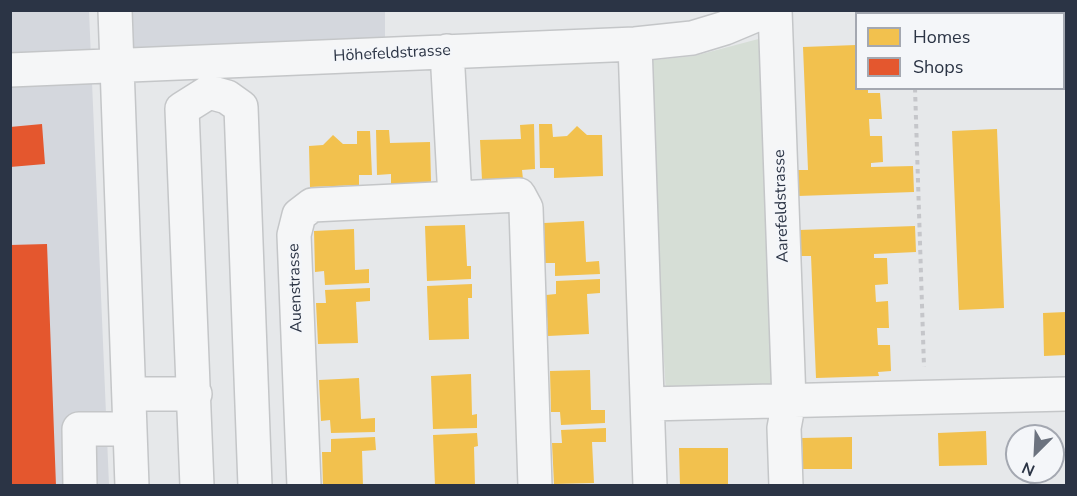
<!DOCTYPE html>
<meta charset="utf-8">
<style>
body{margin:0}
#map{position:relative;width:1077px;height:496px;overflow:hidden;background:#e6e8ea;font-family:"Nunito Sans",sans-serif}
canvas{display:block}
.frame{position:absolute;inset:0;border:12px solid #2b3445;pointer-events:none}
.legend{position:absolute;left:855px;top:12px;width:210px;height:78px;box-sizing:border-box;background:#f4f6f9;border:2px solid #a4a8b1;margin:0;padding:8px 10px;list-style:none;font-size:18px;color:#2b3445}
.legend li{display:flex;align-items:center;gap:12px;height:30px}
.legend b{width:30px;border:2px solid #a4a8b1}
.north{position:absolute;left:1005px;top:424px;width:60px;height:60px;box-sizing:border-box;background:#f4f6f9;border:2px solid #a4a8b1;border-radius:50%;rotate:204deg;font-size:16px;font-weight:700;line-height:24px;text-align:center;color:#2b3445}
.north::after{content:'';display:block;margin:auto;width:21px;height:27px;background:#6c737f;clip-path:polygon(50% 0,100% 100%,50% 72%,0 100%)}
</style>
<div id="map">
<canvas width="1077" height="496"></canvas>
<div class="frame"></div>
<ul class="legend">
<li><b style="height:16px;background:#f2c14e"></b>Homes</li>
<li><b style="height:16px;background:#e4572e"></b>Shops</li>
</ul>
<div class="north">N</div>
</div>
<script>
const ctx = document.querySelector('canvas').getContext('2d');
ctx.lineJoin = 'round';
function fillPath(path, color) { ctx.fillStyle = color; ctx.fill(path, 'evenodd'); }
function trace(path, color, width, dash) { ctx.strokeStyle = color; ctx.lineWidth = width; ctx.lineCap = dash ? 'butt' : 'round'; ctx.setLineDash(dash || []); ctx.stroke(path); }
function write(font, color, halo, rows, align = 'center') {
  ctx.font = font + ' "Nunito Sans",sans-serif'; ctx.lineWidth = 6; ctx.setLineDash([]); ctx.textBaseline = 'middle'; ctx.strokeStyle = halo; ctx.fillStyle = color; for (const [text, x, y, turn = 0] of rows) {
    ctx.save(); ctx.translate(x, y); ctx.rotate((+turn || 0) * Math.PI / 180); ctx.textAlign = isNaN(turn) ? turn : align; if (halo) ctx.strokeText(text, 0, 0); ctx.fillText(text, 0, 0); ctx.restore();
  }
}
fillPath(new Path2D(`
 M 10,11 L 89,11 L 109,485 L 11,485 Z
 M 131,11 L 385,11 L 385,38 L 133,51 Z`), '#d4d7dd');
fillPath(new Path2D(`
 M 766,37 L 776,391 L 666,393 L 645,61 L 694,56 Z`), '#d6ded6');
fillPath(new Path2D(`
 M 947,10 L 1066,10 L 1066,16 L 1064,14 L 947,14 Z
 M 856,45 L 856,88 L 868,88 L 868,93 L 880,93 L 882,119 L 869,119 L 870,136 L 882,136 L 883,162 L 871,163 L 871,167 L 913,166 L 914,192 L 798,196 L 797,170 L 808,170 L 803,47 Z
 M 534,124 L 535,169 L 522,170 L 523,179 L 482,180 L 480,140 L 521,139 L 520,125 Z
 M 539,124 L 552,124 L 553,137 L 567,136 L 577,126 L 587,135 L 602,135 L 603,176 L 554,178 L 554,168 L 540,168 Z
 M 997,129 L 1004,308 L 959,310 L 952,131 Z
 M 376,130 L 389,130 L 390,143 L 430,142 L 431,182 L 391,184 L 391,174 L 377,175 Z
 M 357,131 L 370,131 L 372,175 L 359,175 L 359,185 L 310,187 L 309,146 L 323,145 L 333,135 L 343,144 L 357,144 Z
 M 584,221 L 586,262 L 599,261 L 600,274 L 555,276 L 555,263 L 545,263 L 544,223 Z
 M 465,225 L 467,266 L 471,266 L 471,279 L 427,281 L 425,226 Z
 M 915,226 L 916,252 L 874,254 L 874,258 L 887,258 L 888,284 L 875,285 L 876,302 L 888,301 L 889,328 L 877,328 L 878,345 L 890,345 L 891,371 L 878,372 L 879,376 L 816,378 L 811,256 L 800,256 L 799,230 Z
 M 354,229 L 355,270 L 369,269 L 369,283 L 325,285 L 324,271 L 315,272 L 314,231 Z
 M 600,279 L 600,293 L 587,294 L 589,334 L 548,336 L 546,295 L 556,294 L 556,281 Z
 M 472,284 L 472,298 L 468,298 L 469,339 L 429,340 L 427,286 Z
 M 370,288 L 370,301 L 356,302 L 358,343 L 318,344 L 316,303 L 326,303 L 325,290 Z
 M 1066,312 L 1066,355 L 1044,356 L 1043,313 Z
 M 590,370 L 591,410 L 605,410 L 605,423 L 561,425 L 560,412 L 551,412 L 550,371 Z
 M 471,374 L 472,415 L 477,414 L 477,428 L 433,429 L 431,376 Z
 M 359,378 L 361,419 L 375,418 L 375,432 L 331,433 L 330,420 L 321,421 L 319,380 Z
 M 606,428 L 606,442 L 592,442 L 594,483 L 554,484 L 552,443 L 562,443 L 561,430 Z
 M 986,431 L 987,465 L 939,466 L 938,433 Z
 M 477,433 L 478,446 L 474,447 L 475,486 L 435,486 L 433,435 Z
 M 375,437 L 376,450 L 362,451 L 363,486 L 323,486 L 322,452 L 331,452 L 331,439 Z
 M 852,437 L 852,469 L 803,469 L 802,438 Z
 M 679,448 L 728,448 L 728,486 L 680,486 Z`), '#f2c14e');
fillPath(new Path2D(`
 M 42,124 L 45,164 L 10,167 L 10,127 Z
 M 47,244 L 56,486 L 10,486 L 10,245 Z`), '#e4572e');
const minor = new Path2D(`
 M 115,10 L 132,486
 M 775,10 L 789,401 L 784,428 L 786,486
 M 635,44 L 650,486
 M 447,51 L 455,198
 M 10,70 L 635,44 L 692,38 L 725,28 L 768,10
 M 129,394 L 195,394
 M 648,404 L 1066,394
 M 80,486 L 79,429 L 130,429
 M 197,486 L 182,109 L 209,92 L 227,97 L 241,107 L 255,486
 M 304,486 L 294,235 L 299,215 L 312,205 L 519,195 L 526,208 L 535,486`);
trace(minor, '#c4c6c8', 36);
trace(new Path2D(`
 M 913,10 L 913,14
 M 1064,26 L 1066,26
 M 915,88 L 924,367`), '#c5c6ca', 4, [4.5, 4.5]);
trace(minor, '#f5f6f7', 33);
write('16px', '#2b3445', '#f4f6f9', [
 ["Höhefeldstrasse",392,54,-3],
 ["Aarefeldstrasse",782,206,-92],
 ["Auenstrasse",296,288,-92]
]);
</script>
